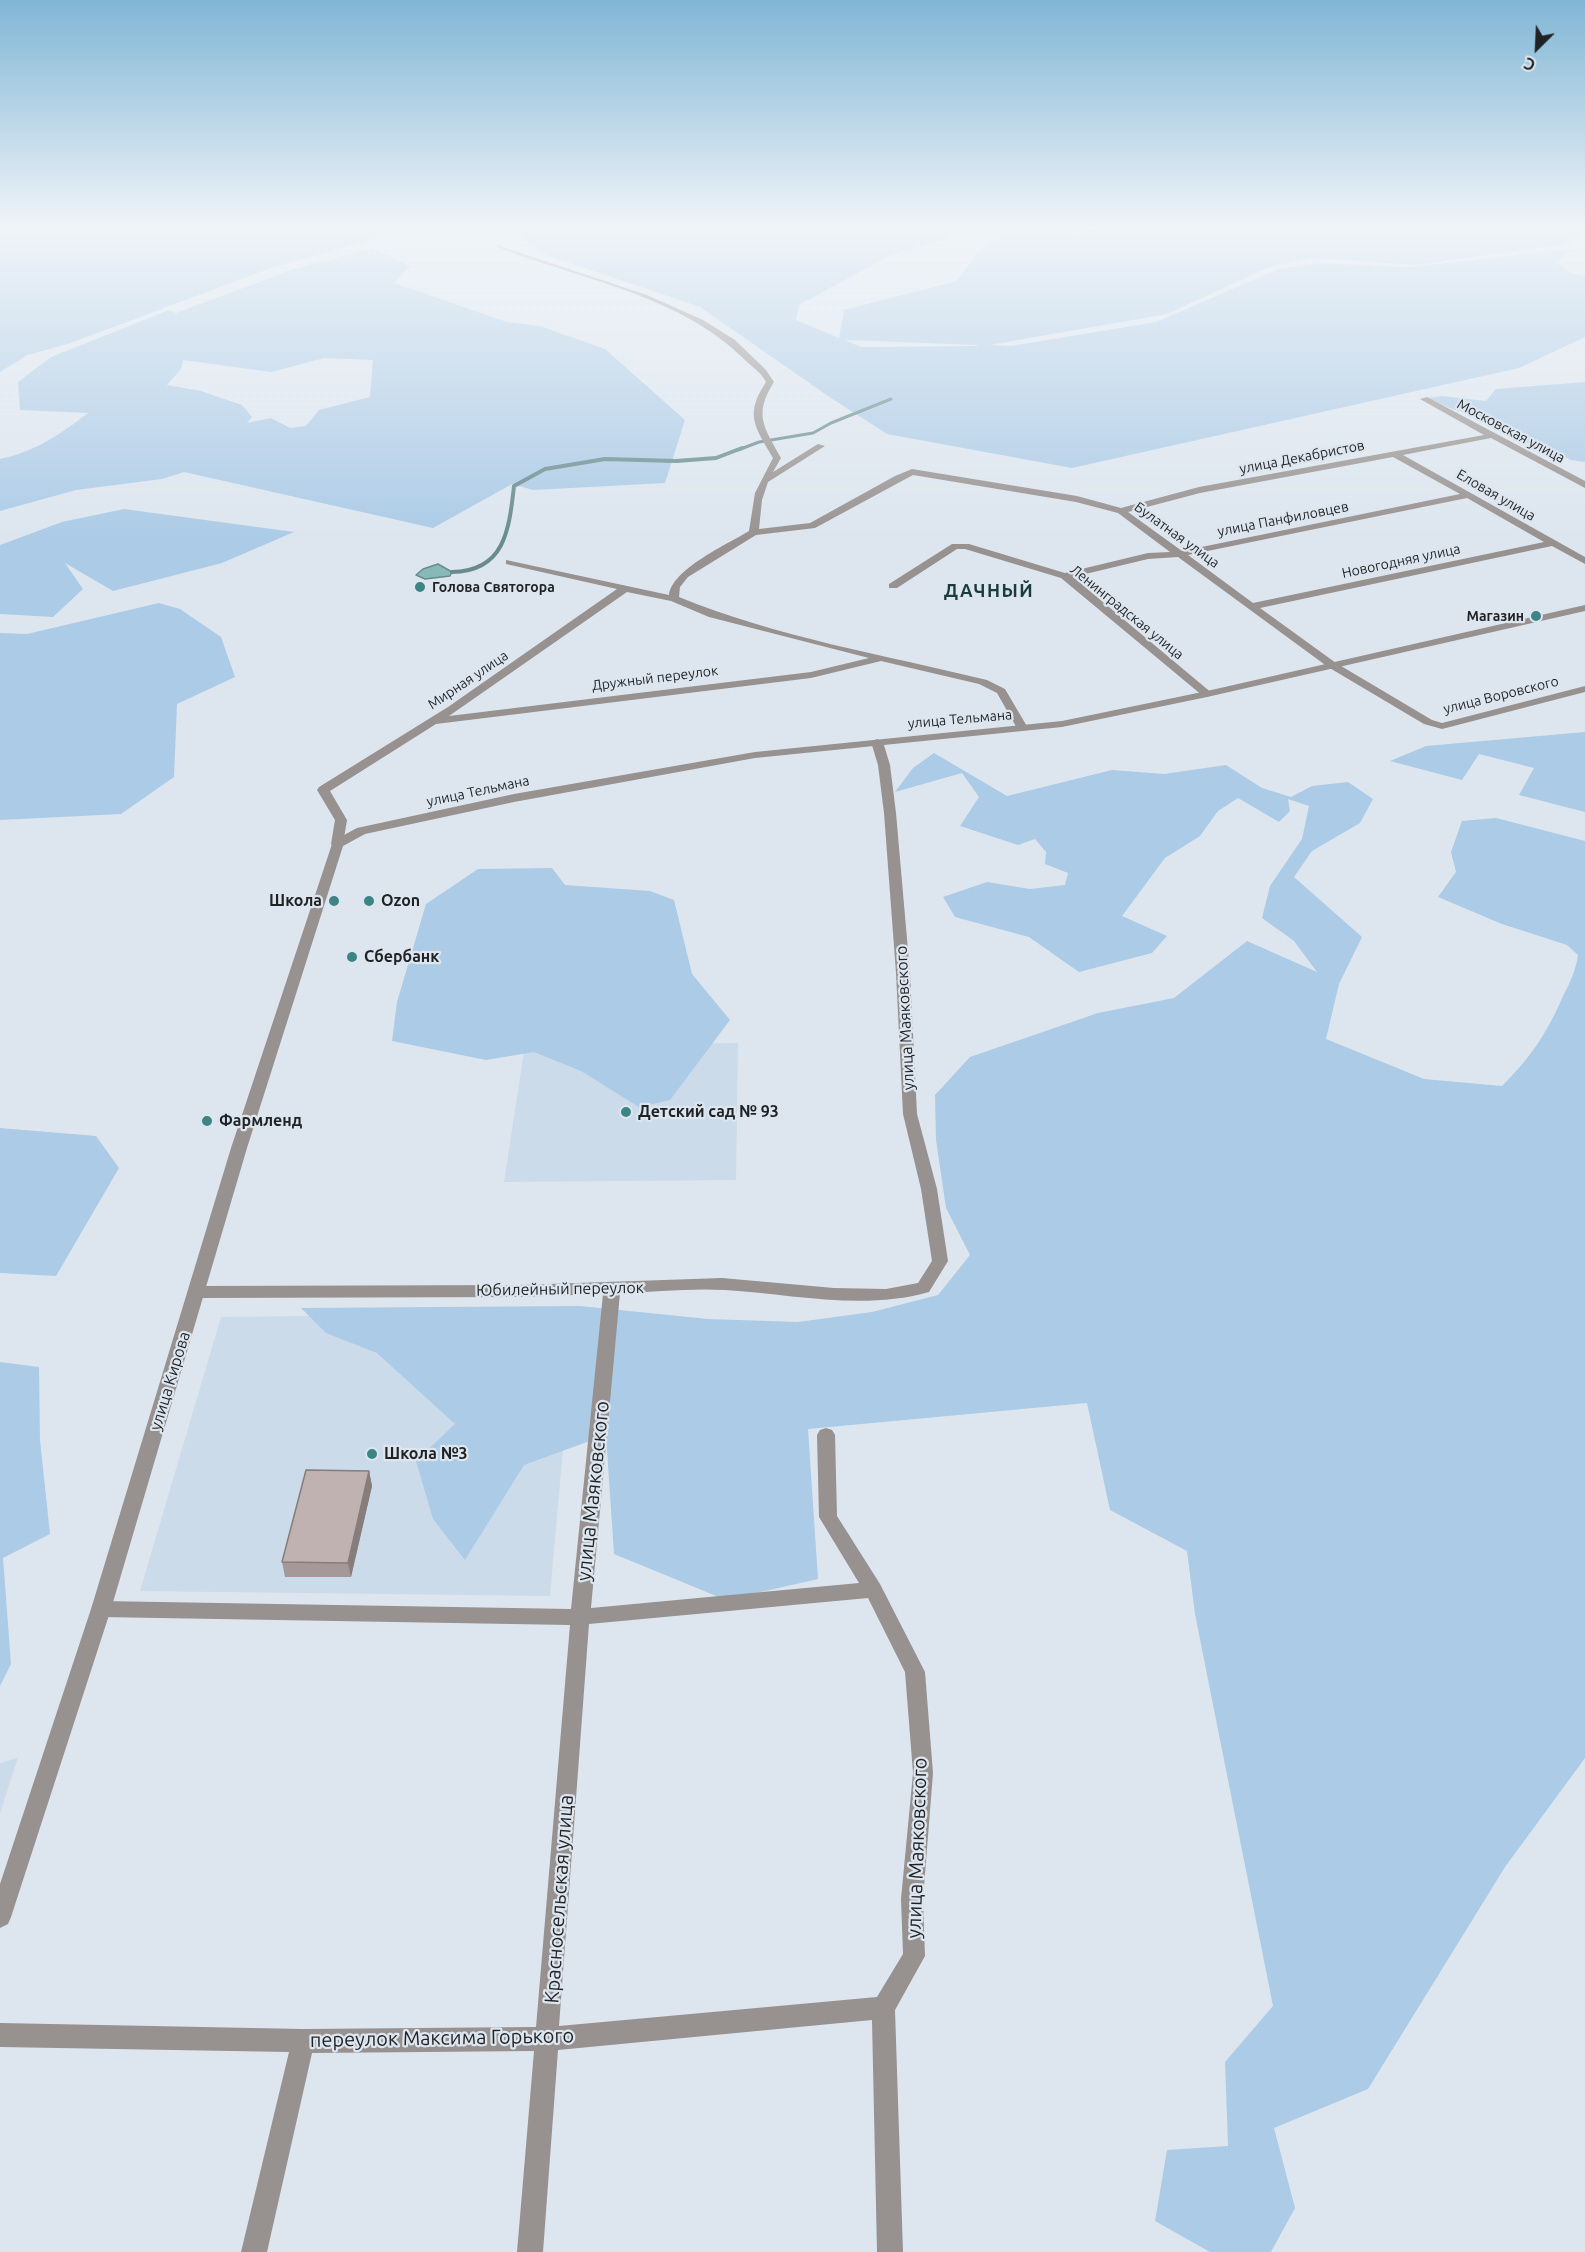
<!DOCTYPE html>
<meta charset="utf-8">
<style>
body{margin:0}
#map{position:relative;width:1585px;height:2252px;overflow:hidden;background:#dde6ef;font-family:Ubuntu,sans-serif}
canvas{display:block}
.north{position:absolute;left:1507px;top:18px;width:60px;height:60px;-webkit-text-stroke:4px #dde6ef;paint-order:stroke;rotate:204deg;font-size:16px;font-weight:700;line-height:24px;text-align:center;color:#1f2326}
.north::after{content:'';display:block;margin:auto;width:21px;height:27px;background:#1f2326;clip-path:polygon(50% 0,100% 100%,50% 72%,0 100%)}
</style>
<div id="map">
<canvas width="1585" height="2252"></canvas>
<div class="north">С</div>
</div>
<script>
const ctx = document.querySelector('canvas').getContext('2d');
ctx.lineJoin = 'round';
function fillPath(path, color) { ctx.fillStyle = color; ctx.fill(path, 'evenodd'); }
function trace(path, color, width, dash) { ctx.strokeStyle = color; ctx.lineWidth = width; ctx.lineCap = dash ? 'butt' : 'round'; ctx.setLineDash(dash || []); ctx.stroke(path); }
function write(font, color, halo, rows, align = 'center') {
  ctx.font = font + ' Ubuntu,sans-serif'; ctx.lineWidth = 4.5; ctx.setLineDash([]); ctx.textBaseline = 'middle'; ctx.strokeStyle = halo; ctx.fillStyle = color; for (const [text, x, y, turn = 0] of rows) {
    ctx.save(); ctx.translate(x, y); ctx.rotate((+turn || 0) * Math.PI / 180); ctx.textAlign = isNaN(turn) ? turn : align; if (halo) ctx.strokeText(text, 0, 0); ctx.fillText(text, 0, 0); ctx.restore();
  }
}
fillPath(new Path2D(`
 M 738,1043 L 736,1180 L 504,1182 L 525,1045 Z
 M 575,1313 L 550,1596 L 140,1591 L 221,1317 Z
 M 18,1758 L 0,1813 L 0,1763 Z`), '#cbdbe9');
fillPath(new Path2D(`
 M 408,225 L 367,241 L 274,267 L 68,344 L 27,355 L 0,372 L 0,226 Z
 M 522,225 L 950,225 L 945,239 L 889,256 L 799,305 L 796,320 L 839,338 L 844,310 L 957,281 L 978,251 L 1021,226 L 1049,225 L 1074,237 L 1102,225 L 1585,225 L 1585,230 L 1567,244 L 1416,265 L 1312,258 L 1269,267 L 1167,314 L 990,345 L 1011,346 L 1156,322 L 1279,269 L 1318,263 L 1411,267 L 1572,249 L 1556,262 L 1570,273 L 1585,276 L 1585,337 L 1519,368 L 1072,468 L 887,434 L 828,396 L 700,307 L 549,256 L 524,240 ZM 845,340 L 977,345 L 978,346 L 861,347 Z
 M 373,248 L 410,266 L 394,283 L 507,322 L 540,326 L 605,349 L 685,420 L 665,483 L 533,490 L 512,484 L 433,528 L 184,472 L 162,479 L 76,490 L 0,511 L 0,459 C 34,452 61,434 88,413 L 20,410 L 18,382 L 51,357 L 169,310 L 176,313 L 291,270 ZM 324,358 L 373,360 L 370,397 L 319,410 L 306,426 L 290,428 L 271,418 L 247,423 L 252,417 L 242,405 L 201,391 L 167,385 L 181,369 L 183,360 L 271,372 Z
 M 1585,382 L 1585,462 L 1571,460 L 1545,447 L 1523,442 L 1506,433 L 1496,421 L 1452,409 L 1427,398 L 1442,396 L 1486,401 L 1496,389 Z
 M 124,509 L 294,532 L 222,563 L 113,591 L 65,563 L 83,589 L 53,617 L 0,614 L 0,545 L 62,522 Z
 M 159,603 L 180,609 L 221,637 L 235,677 L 177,704 L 174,777 L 121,814 L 0,820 L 0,633 L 27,634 Z
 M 1585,732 L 1585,812 L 1519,795 L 1534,768 L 1479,754 L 1462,780 L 1390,761 L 1426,746 Z
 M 934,753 L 1007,796 L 1112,770 L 1164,774 L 1226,765 L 1262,788 L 1291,797 L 1312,786 L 1348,782 L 1373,799 L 1360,823 L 1312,851 L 1294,877 L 1362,937 L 1339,984 L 1326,1039 L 1424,1079 L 1502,1086 C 1532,1056 1547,1033 1564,994 C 1571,981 1576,969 1578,955 L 1567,945 L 1502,924 L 1438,897 L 1456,872 L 1451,852 L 1462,821 L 1496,818 L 1585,841 L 1585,1758 L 1505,1867 L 1368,2089 L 1274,2128 L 1295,2208 L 1271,2252 L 1210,2252 L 1155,2221 L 1167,2150 L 1228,2146 L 1225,2062 L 1273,2006 L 1195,1614 L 1187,1551 L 1110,1510 L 1087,1403 L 808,1429 L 818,1579 L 726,1600 L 614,1554 L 606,1435 L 524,1465 L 465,1560 L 433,1519 L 416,1461 L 455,1424 L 377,1353 L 326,1333 L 301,1308 L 580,1306 L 708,1319 L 798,1322 L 872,1312 L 938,1295 L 970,1255 L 946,1208 L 936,1140 L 935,1095 L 970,1057 L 1098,1013 L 1174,998 L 1247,941 L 1317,972 L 1294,941 L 1262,918 L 1270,886 L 1302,839 L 1309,806 L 1288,799 L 1290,811 L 1279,822 L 1238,798 L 1218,811 L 1200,836 L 1165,858 L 1122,916 L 1167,936 L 1152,953 L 1079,972 L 1029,937 L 955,917 L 943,897 L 987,882 L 1030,889 L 1065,885 L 1068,873 L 1045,864 L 1046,852 L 1035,839 L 1018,845 L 960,826 L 979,797 L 962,773 L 895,792 L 913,768 Z
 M 552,868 L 565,885 L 650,891 L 674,900 L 692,974 L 730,1020 L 670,1100 L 639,1107 L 581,1071 L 534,1052 L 486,1060 L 392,1041 L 397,1002 L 426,904 L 478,869 Z
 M 0,1128 L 96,1136 L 119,1168 L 56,1276 L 0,1273 Z
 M 0,1362 L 39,1367 L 40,1440 L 50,1534 L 3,1558 L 11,1664 L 0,1686 Z`), '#accbe6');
const water = new Path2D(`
 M 438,564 L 452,572 L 450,576 L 425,579 L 416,575 L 423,569 Z`);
fillPath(water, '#88b9b9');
trace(water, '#688c8d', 1.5);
trace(new Path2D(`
 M 738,450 L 759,442 L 813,433 L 831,423 L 891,399`), '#688c8d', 3);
trace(new Path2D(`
 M 452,572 C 505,571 509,530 514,486 L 545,469 L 605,459 L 676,461 L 716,458 L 742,448`), '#688c8d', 4);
fillPath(new Path2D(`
 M 497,245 L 647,295 L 703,320 L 735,340 L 766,370 L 774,382 C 753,415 764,427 781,458 L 773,472 L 818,444 L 825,446 L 768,482 L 762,500 L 759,529 L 810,523 L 895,476 L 912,469 L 1077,496 L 1121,508 L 1199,487 L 1484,435 L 1420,399 L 1427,397 L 1585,481 L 1585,488 L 1491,438 L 1403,455 L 1585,557 L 1585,564 L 1552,546 L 1260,608 L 1336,663 L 1432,720 L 1442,723 L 1585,686 L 1585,692 L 1442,729 L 1424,724 L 1328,667 L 1178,557 L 1148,559 L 1073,577 L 1213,694 L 1207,697 L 1203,696 L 1061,578 L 965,549 L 957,549 L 897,588 L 889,588 L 889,584 L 952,544 L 969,544 L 1065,573 L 1148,553 L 1170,552 L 1118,513 L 1076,502 L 913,475 L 815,528 L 756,535 L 688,577 L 680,587 L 679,597 C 776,637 885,655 987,680 L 1005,689 L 1028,728 L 1026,730 L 1018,730 L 997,693 L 979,684 L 881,661 L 811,678 L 436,724 L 330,791 L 347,820 L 343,844 L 341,847 L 333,847 L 331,844 L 335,820 L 317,790 L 319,787 L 448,707 L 617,589 L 506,564 L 506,560 L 669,595 C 672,569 728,544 749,531 L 755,493 L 773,458 C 755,427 744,415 766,382 C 761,372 752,367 744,359 C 680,295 579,279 497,247 ZM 1393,457 L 1460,494 L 1182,551 L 1128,512 L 1200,493 ZM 1467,498 L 1544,542 L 1253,603 L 1188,555 ZM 627,592 L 671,601 L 709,617 L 869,658 L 811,672 L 449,716 Z
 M 877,739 L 883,742 L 890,765 L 896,813 L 910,973 L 917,1114 L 937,1189 L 948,1261 L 929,1292 C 863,1311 792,1294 725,1290 C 690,1288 654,1292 620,1293 L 591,1608 L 859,1583 L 819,1517 L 817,1435 L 820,1430 L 826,1428 L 832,1430 L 835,1435 L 837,1516 L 880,1584 L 925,1672 L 933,1773 L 923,1899 L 925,1956 L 895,2010 L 903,2252 L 877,2252 L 872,2020 L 558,2050 L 543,2252 L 517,2252 L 534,2051 L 312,2053 L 267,2252 L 241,2252 L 289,2052 L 0,2047 L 0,2023 L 303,2029 L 536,2027 L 570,1625 L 101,1617 L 94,1615 L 91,1609 L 94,1603 L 101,1601 L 571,1609 L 603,1294 L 519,1297 L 197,1298 L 191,1296 L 189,1292 L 191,1288 L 197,1286 L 519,1285 L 722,1278 L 834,1288 L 886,1289 L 918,1283 L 932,1261 L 921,1189 L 903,1114 L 896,973 L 884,813 L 878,765 L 871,742 ZM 868,1598 L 905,1672 L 913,1773 L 901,1899 L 903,1954 L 877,1997 L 559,2026 L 589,1624 Z`), '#97918f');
fillPath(new Path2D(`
 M 1585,605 L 1585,611 L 1207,697 L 1062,727 L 755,758 L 514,802 L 365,834 L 343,846 L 247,1148 L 111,1609 L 11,1917 L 8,1924 L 0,1928 L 0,1884 L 91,1609 L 231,1148 L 333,841 L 357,828 L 514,794 L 755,752 L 1062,721 L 1207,691 Z`), '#97918f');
fillPath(new Path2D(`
 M 369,1471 L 372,1486 L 351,1577 L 285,1577 L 282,1562 Z`), '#a49998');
fillPath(new Path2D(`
 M 369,1471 L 372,1486 L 351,1577 L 348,1563 Z`), '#867d7c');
const building = new Path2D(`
 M 306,1470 L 369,1471 L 348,1563 L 282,1562 Z`);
fillPath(building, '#bfb2b1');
trace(building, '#867d7c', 1.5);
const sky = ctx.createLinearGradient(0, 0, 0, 540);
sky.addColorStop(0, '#81b6d5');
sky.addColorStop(0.42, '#f0f4f8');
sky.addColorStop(1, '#f0f4f800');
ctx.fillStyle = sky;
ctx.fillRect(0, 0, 1585, 540);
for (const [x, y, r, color] of [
 [420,587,6,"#3d8585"],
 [1536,616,6,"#3d8585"],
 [334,901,6,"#3d8585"],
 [369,901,6,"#3d8585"],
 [352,957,6,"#3d8585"],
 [626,1112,6,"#3d8585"],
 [207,1121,6,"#3d8585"],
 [372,1454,6,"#3d8585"]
]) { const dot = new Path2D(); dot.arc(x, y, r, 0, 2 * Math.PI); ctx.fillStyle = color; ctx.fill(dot); trace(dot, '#dde6ef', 2); }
write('14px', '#1f2326', '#dde6ef', [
 ["Московская улица",1511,431,28],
 ["улица Декабристов",1302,457,-11],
 ["Еловая улица",1496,495,30],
 ["улица Панфиловцев",1283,519,-11],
 ["Булатная улица",1177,535,36],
 ["Новогодняя улица",1401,561,-12],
 ["Ленинградская улица",1127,612,39],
 ["Дружный переулок",655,678,-7],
 ["Мирная улица",468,680,-34],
 ["улица Воровского",1501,695,-14],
 ["улица Тельмана",960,719,-5],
 ["улица Тельмана",478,791,-12]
]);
write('bold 14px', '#1f2326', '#dde6ef', [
 ["Голова Святогора",432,587],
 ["Магазин",1524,616,"right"]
], 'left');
write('bold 16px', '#1f2326', '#dde6ef', [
 ["Школа",322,901,"right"],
 ["Ozon",381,901],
 ["Сбербанк",364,957],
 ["Детский сад № 93",638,1112],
 ["Фармленд",219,1121],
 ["Школа №3",384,1454]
], 'left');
write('16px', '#1f2326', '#dde6ef', [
 ["улица Маяковского",905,1018,-93],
 ["Юбилейный переулок",560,1289,-1],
 ["улица Кирова",170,1381,-73]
]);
ctx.letterSpacing = '1.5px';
write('bold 18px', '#1a3d3c', '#dde6ef', [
 ["ДАЧНЫЙ",989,591]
]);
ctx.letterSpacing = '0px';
write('20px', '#1f2326', '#dde6ef', [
 ["улица Маяковского",593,1491,-84],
 ["улица Маяковского",917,1848,-88],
 ["Красносельская улица",559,1899,-86],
 ["переулок Максима Горького",442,2038,-1]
]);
</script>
